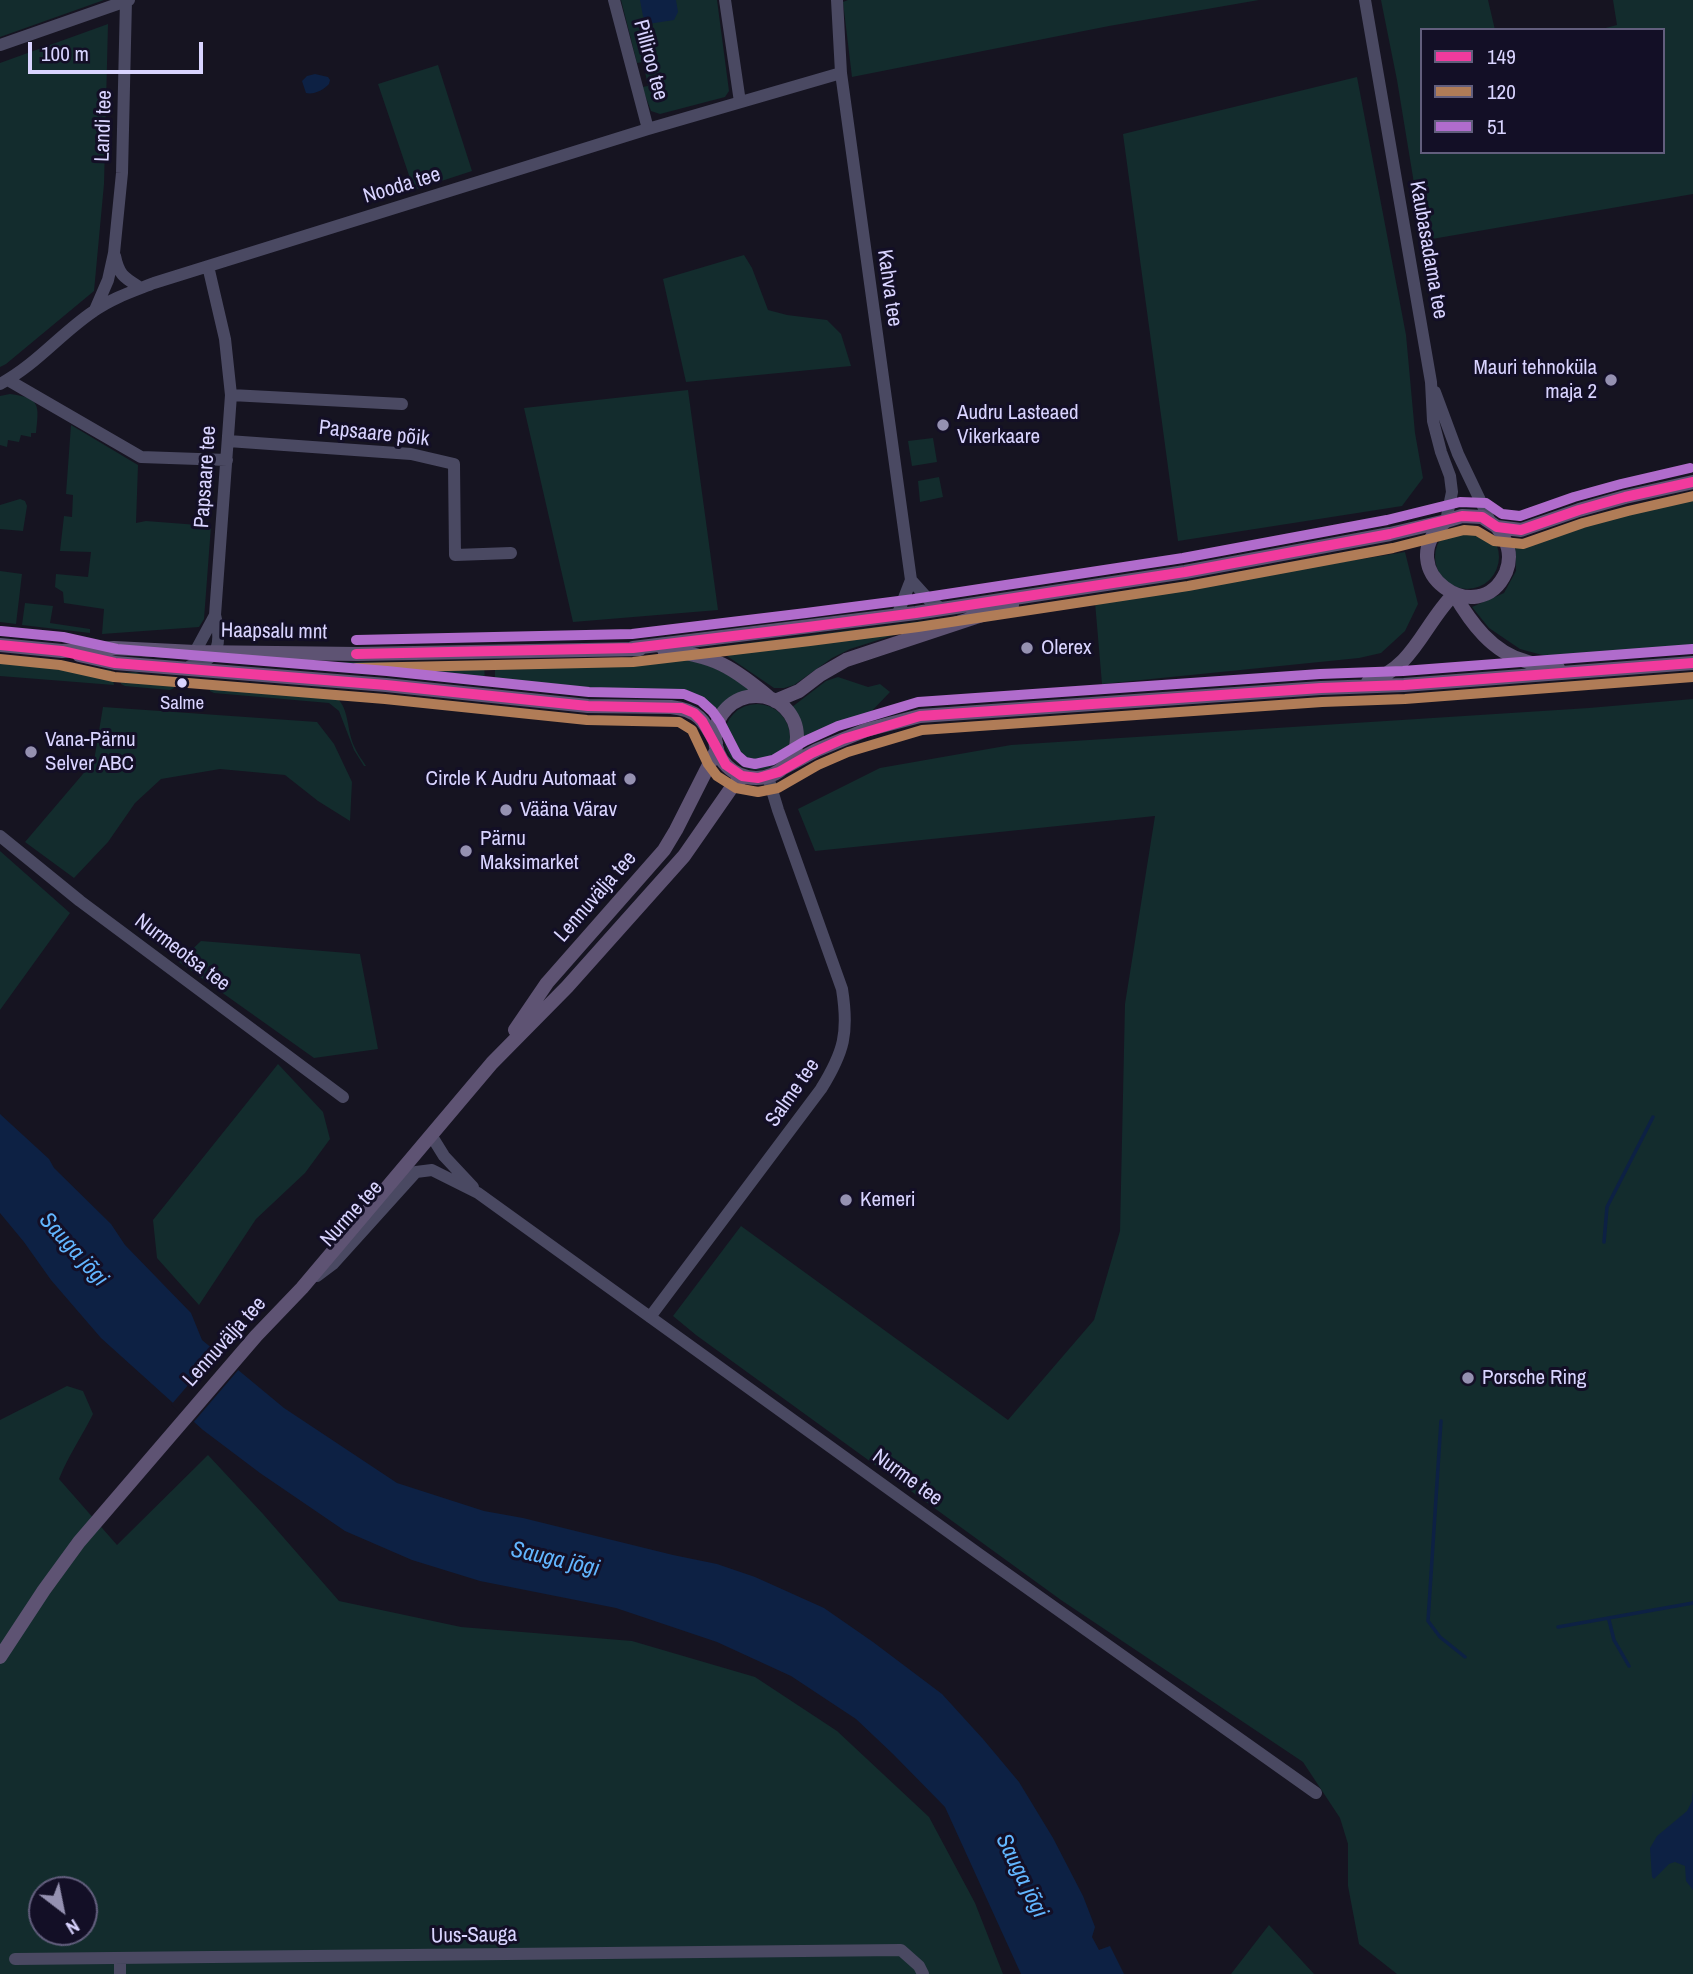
<!DOCTYPE html>
<meta charset="utf-8">
<style>
body{margin:0}
#map{position:relative;width:1693px;height:1974px;overflow:hidden;background:#161421;font-family:"Archivo Narrow",sans-serif}
canvas{display:block}
.legend{position:absolute;left:1420px;top:28px;width:245px;height:126px;box-sizing:border-box;background:#130f26;border:2px solid #625e7d;margin:0;padding:9px 12px;list-style:none;font-size:21px;color:#d9d4ff}
.legend li{display:flex;align-items:center;gap:14px;height:35px}
.legend b{width:35px;border:2px solid #625e7d}
.north{position:absolute;left:28px;top:1876px;width:70px;height:70px;box-sizing:border-box;background:#130f26;border:2px solid #625e7d;border-radius:50%;rotate:148deg;font-size:19px;font-weight:700;line-height:28px;text-align:center;color:#d9d4ff}
.north::after{content:'';display:block;margin:auto;width:24px;height:32px;background:#9591b1;clip-path:polygon(50% 0,100% 100%,50% 72%,0 100%)}
.scale{position:absolute;left:28px;top:42px;width:175px;height:32px;box-sizing:border-box;border:4px solid #d9d4ff;border-top:0;padding-left:9px;font-size:21px;line-height:24px;white-space:nowrap;color:#d9d4ff;-webkit-text-stroke:5px #130f26;paint-order:stroke}
</style>
<div id="map">
<canvas width="1693" height="1974"></canvas>
<ul class="legend">
<li><b style="height:9px;background:#f13a9d"></b>149</li>
<li><b style="height:9px;background:#b07c57"></b>120</li>
<li><b style="height:9px;background:#b06ccc"></b>51</li>
</ul>
<div class="north">N</div>
<div class="scale">100 m</div>
</div>
<script>
const ctx = document.querySelector('canvas').getContext('2d');
ctx.lineJoin = 'round';
function fillPath(path, color) { ctx.fillStyle = color; ctx.fill(path, 'evenodd'); }
function trace(path, color, width, dash) { ctx.strokeStyle = color; ctx.lineWidth = width; ctx.lineCap = dash ? 'butt' : 'round'; ctx.setLineDash(dash || []); ctx.stroke(path); }
function write(font, color, halo, rows, align = 'center') {
  ctx.font = font + ' "Archivo Narrow",sans-serif'; ctx.lineWidth = 6; ctx.setLineDash([]); ctx.textBaseline = 'middle'; ctx.strokeStyle = halo; ctx.fillStyle = color; for (const [text, x, y, turn = 0] of rows) {
    ctx.save(); ctx.translate(x, y); ctx.rotate((+turn || 0) * Math.PI / 180); ctx.textAlign = isNaN(turn) ? turn : align; if (halo) ctx.strokeText(text, 0, 0); ctx.fillText(text, 0, 0); ctx.restore();
  }
}
fillPath(new Path2D(`
 M 0,0 L 104,0 L 0,37 Z
 M 621,0 L 717,0 L 729,91 L 725,97 L 660,114 L 651,111 L 642,87 L 648,86 L 643,62 L 637,63 Z
 M 848,0 L 1259,0 L 1109,26 L 852,77 L 843,2 Z
 M 1381,0 L 1488,0 L 1495,30 L 1422,30 L 1422,152 L 1663,152 L 1663,30 L 1598,30 L 1617,25 L 1613,0 L 1693,0 L 1693,194 L 1432,239 L 1422,232 L 1397,80 Z
 M 108,24 L 104,184 L 94,291 L 6,364 L 0,367 L 0,63 Z
 M 438,65 L 472,171 L 414,190 L 378,84 Z
 M 1357,77 L 1406,335 L 1415,433 L 1423,478 L 1402,506 L 1178,541 L 1123,134 Z
 M 744,255 L 752,268 L 768,310 L 787,315 L 827,320 L 841,334 L 851,366 L 686,382 L 663,279 Z
 M 688,390 L 718,610 L 573,622 L 524,408 Z
 M 10,394 C 41,398 39,405 36,433 L 31,433 L 31,437 L 21,435 L 19,442 L 8,440 L 7,447 L 0,445 L 0,396 Z
 M 71,425 L 138,465 L 136,523 L 146,521 L 211,526 L 204,619 L 199,627 L 102,634 L 104,609 L 64,603 L 63,592 L 55,587 L 56,574 L 88,577 L 91,552 L 60,551 L 64,516 L 72,517 L 73,495 L 66,494 Z
 M 933,438 L 937,462 L 912,466 L 908,441 Z
 M 939,477 L 943,497 L 920,502 L 918,481 Z
 M 1693,494 L 1693,648 L 1557,659 L 1520,649 L 1489,628 L 1472,607 L 1504,593 L 1516,571 L 1515,542 L 1535,541 L 1591,518 L 1667,499 Z
 M 20,499 L 25,501 L 27,506 L 23,531 L 0,529 L 0,505 Z
 M1435 557a32 32 0 1 1 64 0a32 32 0 1 1-64 0Z
 M 1405,552 L 1418,604 L 1405,631 L 1381,653 L 1359,658 L 1102,684 L 1095,602 Z
 M 0,571 L 22,574 L 16,624 L 0,622 Z
 M 25,603 L 53,606 L 50,623 L 90,629 L 90,633 L 22,625 Z
 M 947,618 L 850,649 L 832,658 L 794,685 L 784,688 L 774,688 L 727,656 L 707,648 Z
 M 659,657 C 700,659 717,667 751,689 C 737,694 725,699 715,711 L 700,700 L 688,696 L 598,695 L 495,686 L 495,663 Z
 M 0,661 L 111,670 L 114,685 L 0,676 Z
 M 318,662 L 484,662 L 485,684 L 318,668 Z
 M 136,672 L 163,682 L 174,683 L 174,688 L 170,690 L 125,686 L 121,684 L 119,673 Z
 M 838,677 L 868,687 L 880,684 L 890,692 L 868,715 L 856,722 L 836,729 L 804,745 L 804,733 L 792,707 L 826,681 Z
 M 210,685 L 327,692 C 351,701 345,726 354,746 C 357,753 362,760 366,766 L 364,766 L 354,750 L 339,711 L 329,703 L 214,693 L 210,691 Z
 M 1693,699 L 1693,1974 L 1397,1974 L 1359,1944 L 1348,1886 L 1348,1844 L 1340,1818 L 1303,1762 L 1061,1600 L 696,1335 L 673,1316 L 741,1226 L 1008,1420 L 1094,1320 L 1120,1231 L 1125,1004 L 1155,816 L 815,851 L 798,809 L 880,768 L 1011,745 L 1589,708 Z
 M724 737a33 33 0 1 1 66 0a33 33 0 1 1-66 0Z
 M 103,707 L 317,722 L 334,744 L 352,782 L 350,821 L 318,801 L 285,775 L 220,769 L 161,779 L 135,803 L 108,842 L 74,878 L 25,842 L 94,761 Z
 M 0,851 L 70,913 L 0,1010 Z
 M 201,941 L 360,954 L 378,1049 L 314,1058 L 179,962 Z
 M 278,1064 L 323,1112 L 330,1139 L 305,1173 L 256,1219 L 199,1305 L 157,1258 L 153,1220 Z
 M 67,1386 L 83,1391 L 93,1414 C 82,1436 68,1456 59,1479 L 117,1545 L 208,1455 L 263,1514 L 339,1601 L 461,1627 L 632,1641 L 755,1677 L 837,1731 L 929,1817 L 975,1903 L 1003,1974 L 0,1974 L 0,1420 ZM 42,1890 L 84,1890 L 84,1932 L 42,1932 Z
 M 1269,1925 L 1314,1974 L 1231,1974 Z`), '#132c2d');
fillPath(new Path2D(`
 M 640,0 L 676,0 L 678,12 L 674,20 L 648,24 L 643,16 Z
 M 315,74 L 328,77 L 330,80 L 329,84 C 324,90 313,95 306,93 L 302,81 L 307,76 Z
 M 0,1114 L 49,1159 L 54,1168 L 111,1224 L 125,1245 L 191,1313 L 202,1340 L 284,1408 L 397,1483 L 484,1511 L 523,1518 L 673,1555 L 717,1564 L 755,1577 L 824,1608 L 873,1642 L 942,1694 L 983,1739 L 1019,1782 L 1053,1838 L 1083,1896 L 1095,1927 L 1092,1937 L 1099,1950 L 1110,1946 L 1124,1974 L 1021,1974 L 945,1807 L 893,1754 L 856,1719 L 791,1676 L 717,1642 L 616,1608 L 480,1581 L 412,1560 L 345,1531 L 260,1473 L 203,1430 L 101,1338 L 51,1280 L 24,1242 L 0,1213 Z
 M 1693,1791 L 1693,1890 L 1686,1881 L 1685,1866 L 1675,1862 L 1669,1864 L 1654,1879 L 1652,1877 L 1650,1848 L 1657,1836 L 1687,1811 L 1692,1801 Z`), '#0d2144');
fillPath(new Path2D(`
 M 219,1349 L 240,1368 L 192,1424 L 171,1405 Z`), '#161421');
trace(new Path2D(`
 M 1604,1242 L 1607,1207 L 1653,1117
 M 1441,1421 L 1428,1621 L 1440,1637 L 1465,1657
 M 1609,1620 L 1614,1640 L 1629,1666
 M 1558,1627 L 1693,1603`), '#0d2144', 3.5);
trace(new Path2D(`
 M 614,0 L 648,129
 M 725,0 L 740,102
 M 837,0 L 841,73 L 911,580 L 897,616
 M 1365,0 L 1431,382 L 1433,421 L 1441,452 L 1450,476 L 1452,492 L 1446,521
 M 0,45 L 129,0
 M 115,256 C 119,276 125,278 141,288
 M 95,310 L 108,280 L 114,253 L 122,173 L 126,0
 M 8,380 L 141,457 L 227,460
 M 0,384 C 36,365 61,333 94,311 C 112,298 134,291 154,283 L 648,129 L 841,73
 M 1435,392 L 1458,454 L 1490,521
 M 231,395 L 402,404
 M 228,441 L 411,454 L 454,464 L 455,555 L 511,553
 M 911,580 L 929,600 L 942,609
 M 195,652 L 215,615
 M 190,666 C 220,660 222,642 215,615 L 231,395 L 225,339 L 208,266
 M 0,836 L 80,901 L 343,1097
 M 431,1135 L 444,1156 L 473,1187
 M 317,1276 L 333,1264 L 416,1172 L 432,1170 L 478,1193 L 979,1554 L 1316,1793
 M 650,1317 L 821,1089 C 844,1052 849,1033 842,989 L 778,810 L 768,777
 M 15,1959 L 901,1950 L 919,1966 L 923,1974
 M 120,1959 L 120,1974`), '#4a4962', 12);
trace(new Path2D(`
 M 1445,522 C 1389,569 1479,633 1506,572 C 1513,554 1507,541 1497,527
 M 0,645 L 62,651 L 114,648 L 195,652 L 358,654 L 640,649
 M 633,648 L 916,613 L 1185,572 L 1390,534 L 1446,521 L 1462,516 L 1482,517 L 1497,527 L 1521,530 L 1579,510 L 1625,497 L 1693,482
 M 664,650 C 714,655 733,667 771,699
 M 79,655 L 115,663 L 386,685 L 588,706 L 671,707 C 698,710 704,720 716,743
 M 1368,682 C 1414,668 1423,625 1454,594 C 1471,623 1492,652 1525,661 C 1536,665 1548,666 1558,668
 M715 737a41 41 0 1 1 82 0a41 41 0 1 1-82 0Z
 M 775,701 L 799,691 L 820,675 L 846,660 L 1012,605
 M 783,768 L 817,750 L 866,730 L 920,716 L 1321,688 L 1404,685 L 1693,663
 M 515,1030 L 547,983 L 664,850 L 676,830 L 717,749
 M 0,1657 L 44,1590 L 79,1542 L 256,1336 L 302,1288 L 492,1063 L 567,987 L 684,856 L 732,787 L 744,776`), '#5e5373', 14);
trace(new Path2D(`
 M 0,645 L 62,651 L 115,663 L 386,685 L 588,706 L 682,708 L 694,713 L 702,721 L 726,765 L 742,776 L 758,778 L 779,772 L 812,753 L 843,739 L 920,716 L 1321,688 L 1404,685 L 1693,663
 M 356,654 L 633,648 L 808,627 L 916,613 L 1185,572 L 1390,534 L 1462,516 L 1482,517 L 1497,527 L 1521,530 L 1579,510 L 1625,497 L 1693,482`), '#f13a9d', 10);
trace(new Path2D(`
 M 0,659 L 60,665 L 114,677 L 385,699 L 587,720 L 679,722 L 692,730 L 708,764 L 717,776 L 736,788 L 758,792 L 778,788 L 818,765 L 848,752 L 922,730 L 1322,702 L 1405,699 L 1693,677
 M 356,668 L 633,662 L 810,641 L 918,627 L 1188,586 L 1393,548 L 1464,530 L 1477,531 L 1494,541 L 1523,544 L 1583,523 L 1628,511 L 1693,496`), '#b07c57', 10);
trace(new Path2D(`
 M 1,631 L 63,637 L 117,649 L 387,671 L 589,692 L 684,694 L 701,701 L 712,711 L 720,722 L 737,755 L 745,762 L 755,764 L 773,760 L 805,741 L 838,726 L 918,702 L 1320,674 L 1403,671 L 1692,649
 M 356,640 L 632,634 L 806,613 L 914,599 L 1183,558 L 1387,520 L 1460,502 L 1486,503 L 1502,514 L 1520,516 L 1574,497 L 1621,484 L 1690,468`), '#b06ccc', 10);
for (const [x, y, r, color] of [
 [1611,380,7,"#9591b1"],
 [943,425,7,"#9591b1"],
 [1027,648,7,"#9591b1"],
 [182,683,6,"#d9d4ff"],
 [31,752,7,"#9591b1"],
 [630,779,7,"#9591b1"],
 [506,810,7,"#9591b1"],
 [466,851,7,"#9591b1"],
 [846,1200,7,"#9591b1"],
 [1468,1378,7,"#9591b1"]
]) { const dot = new Path2D(); dot.arc(x, y, r, 0, 2 * Math.PI); ctx.fillStyle = color; ctx.fill(dot); trace(dot, '#130f26', 2.5); }
write('19px', '#d9d4ff', '#130f26', [
 ["Salme",182,704]
]);
write('21px', '#d9d4ff', '#130f26', [
 ["Pilliroo tee",650,60,75],
 ["Landi tee",104,126,-88],
 ["Nooda tee",402,186,-17],
 ["Kaubasadama tee",1428,250,80],
 ["Kahva tee",889,288,82],
 ["Papsaare põik",374,434,6],
 ["Papsaare tee",206,477,-86],
 ["Haapsalu mnt",274,632,1],
 ["Lennuvälja tee",596,897,-49],
 ["Nurmeotsa tee",182,953,37],
 ["Salme tee",793,1093,-55],
 ["Nurme tee",352,1214,-48],
 ["Lennuvälja tee",225,1342,-48],
 ["Nurme tee",907,1478,36],
 ["Uus-Sauga",474,1936,-1]
]);
write('21px', '#d9d4ff', '#130f26', [
 ["Mauri tehnoküla",1597,368,"right"],
 ["maja 2",1597,392,"right"],
 ["Audru Lasteaed",957,413],
 ["Vikerkaare",957,437],
 ["Olerex",1041,648],
 ["Vana-Pärnu",45,740],
 ["Selver ABC",45,764],
 ["Circle K Audru Automaat",616,779,"right"],
 ["Vääna Värav",520,810],
 ["Pärnu",480,839],
 ["Maksimarket",480,863],
 ["Kemeri",860,1200],
 ["Porsche Ring",1482,1378]
], 'left');
write('italic 23px', '#62b6ff', '#130f26', [
 ["Sauga jõgi",73,1250,48],
 ["Sauga jõgi",555,1560,13],
 ["Sauga jõgi",1021,1876,64]
]);
</script>
